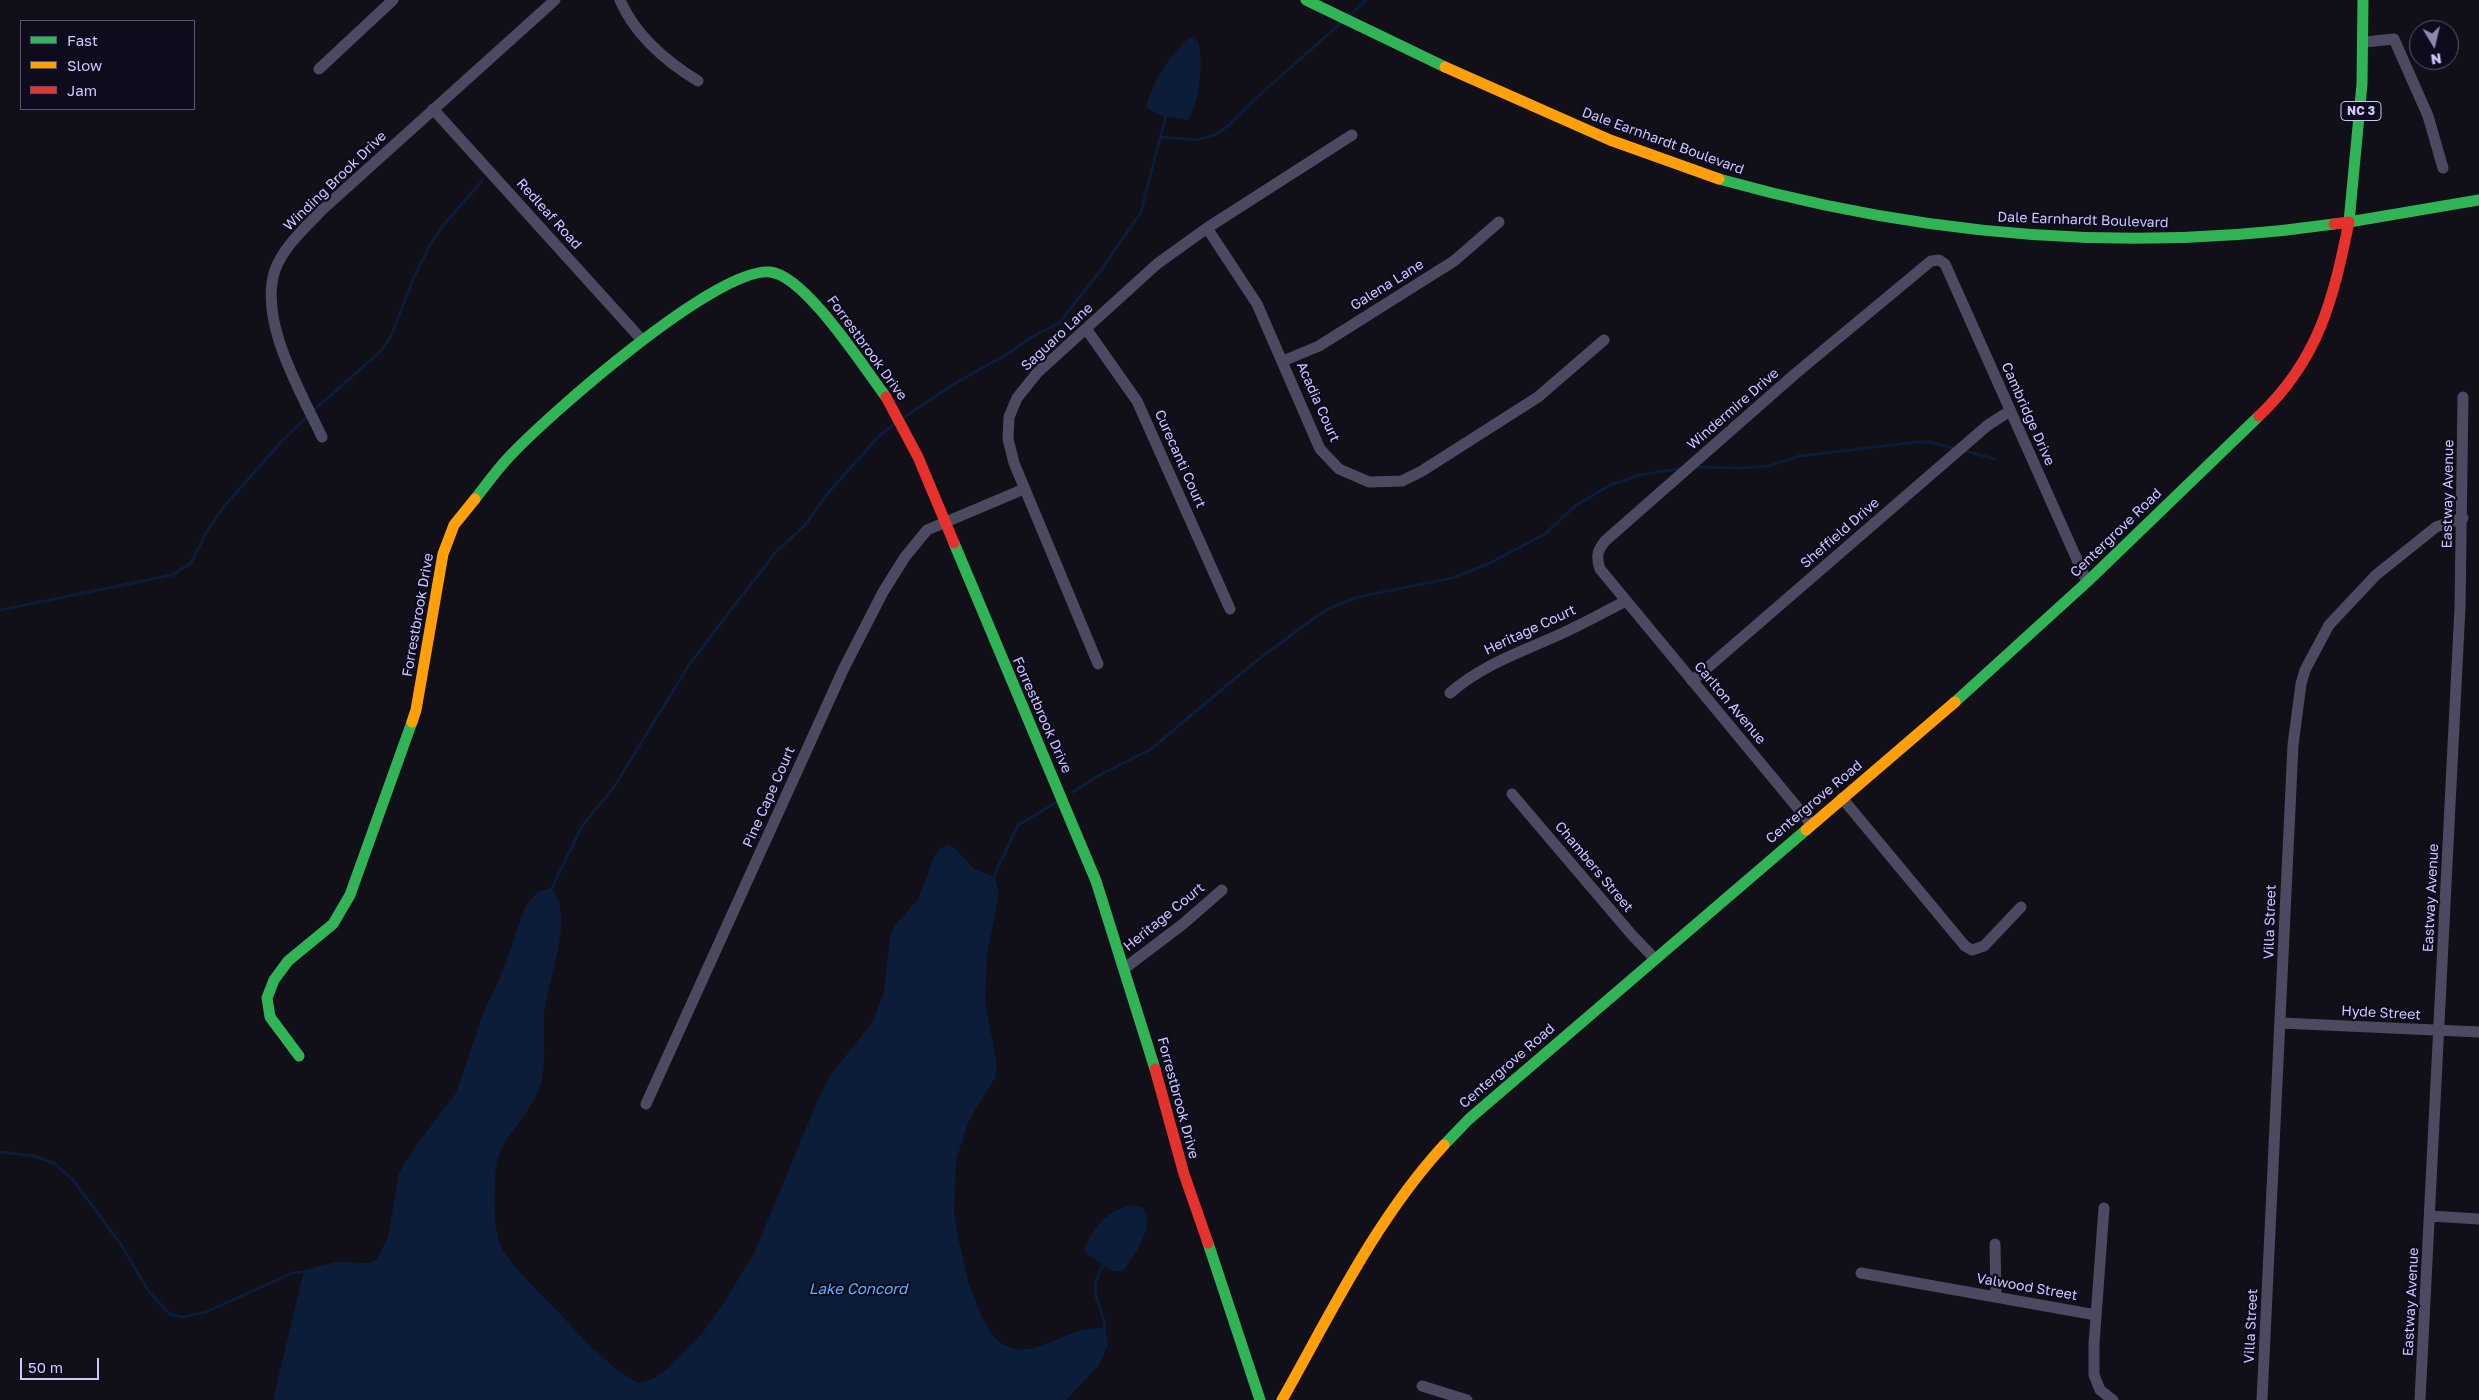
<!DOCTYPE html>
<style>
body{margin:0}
#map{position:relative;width:2479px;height:1400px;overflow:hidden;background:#110f18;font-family:"Golos Text",sans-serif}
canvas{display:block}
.legend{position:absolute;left:20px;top:20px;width:175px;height:90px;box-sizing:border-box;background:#0e0b1c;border:1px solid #5a5677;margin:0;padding:6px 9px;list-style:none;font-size:15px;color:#ccc7ff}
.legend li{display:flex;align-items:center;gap:10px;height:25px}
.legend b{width:25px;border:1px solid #5a5677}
.north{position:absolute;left:2409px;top:20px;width:50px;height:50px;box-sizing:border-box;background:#0e0b1c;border:1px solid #5a5677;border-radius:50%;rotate:171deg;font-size:14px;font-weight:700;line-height:20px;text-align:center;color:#ccc7ff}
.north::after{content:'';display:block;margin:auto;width:18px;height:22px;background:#8b87ae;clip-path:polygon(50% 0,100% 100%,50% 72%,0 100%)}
.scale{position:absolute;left:20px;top:1358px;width:79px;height:22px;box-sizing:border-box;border:2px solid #ccc7ff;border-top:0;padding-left:6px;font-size:15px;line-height:18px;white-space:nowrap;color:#ccc7ff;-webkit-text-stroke:4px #0e0b1c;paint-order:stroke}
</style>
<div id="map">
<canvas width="2479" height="1400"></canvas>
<ul class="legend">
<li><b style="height:6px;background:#30b455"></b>Fast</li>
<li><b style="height:6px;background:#ff9f0a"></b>Slow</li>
<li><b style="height:6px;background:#e5322d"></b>Jam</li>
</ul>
<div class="north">N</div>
<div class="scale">50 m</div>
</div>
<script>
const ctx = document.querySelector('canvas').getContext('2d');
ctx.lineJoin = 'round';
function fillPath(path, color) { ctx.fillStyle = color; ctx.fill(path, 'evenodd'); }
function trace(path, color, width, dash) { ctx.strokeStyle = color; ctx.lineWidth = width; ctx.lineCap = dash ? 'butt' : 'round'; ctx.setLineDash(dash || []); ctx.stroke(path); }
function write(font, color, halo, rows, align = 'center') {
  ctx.font = font + ' "Golos Text",sans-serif'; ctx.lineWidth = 4.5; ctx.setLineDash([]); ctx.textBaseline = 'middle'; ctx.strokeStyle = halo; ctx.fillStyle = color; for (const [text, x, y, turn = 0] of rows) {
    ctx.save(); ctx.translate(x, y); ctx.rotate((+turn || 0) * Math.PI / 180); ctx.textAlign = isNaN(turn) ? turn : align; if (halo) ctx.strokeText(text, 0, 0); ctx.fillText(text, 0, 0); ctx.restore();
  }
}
fillPath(new Path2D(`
 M 1190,37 L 1198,41 C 1204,60 1200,105 1187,120 C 1173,117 1157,117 1146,107 C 1152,82 1170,54 1190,37 Z
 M 948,844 L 957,850 L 974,869 L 995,877 L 999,894 L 987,954 L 985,1001 L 997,1066 L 995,1078 L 969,1120 L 956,1161 L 954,1212 L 959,1242 L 969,1284 L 983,1320 L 994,1337 L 1002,1344 L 1019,1350 L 1034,1348 L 1082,1330 L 1105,1327 L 1108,1345 L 1099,1365 L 1066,1400 L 273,1400 L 304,1270 L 337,1262 L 371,1263 L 378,1258 L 388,1237 L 399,1173 L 415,1147 L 456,1093 L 484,1011 L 502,973 L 525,907 L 537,892 L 551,888 C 577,918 545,984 544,1019 C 543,1040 547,1063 541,1083 C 531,1114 510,1128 499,1155 C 494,1167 496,1180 495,1192 C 494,1208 495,1229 500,1244 C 505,1260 546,1299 559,1313 C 579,1334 613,1372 639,1383 L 653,1379 L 667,1369 L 703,1332 L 724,1303 L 755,1251 L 819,1097 L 830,1076 L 873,1021 L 884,992 L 890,936 L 895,925 L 918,899 L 934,857 L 938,850 Z
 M 1132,1205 L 1143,1207 C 1156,1226 1135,1255 1123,1271 L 1112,1271 L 1086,1253 L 1084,1250 C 1093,1226 1107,1211 1132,1205 Z`), '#0c1d39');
trace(new Path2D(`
 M 1349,16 L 1366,0
 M 1161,137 L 1197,140 L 1215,135 L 1229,125 L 1256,98 L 1341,23
 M 312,412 L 382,350 L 391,336 L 414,277 L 431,243 L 446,222 L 482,181
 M 903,418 L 952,385 L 1009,353 L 1030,338 L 1059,323 L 1101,270 L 1141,212 L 1166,115
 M 1962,450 L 1995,459
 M 1695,467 L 1740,468 L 1769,466 L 1800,456 L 1917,442 L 1930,442 L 1957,449
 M 0,610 L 172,575 L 191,563 L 207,531 L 226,504 L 282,441 L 308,416
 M 1073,792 L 1096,777 L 1151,749 L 1251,665 L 1318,615 L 1332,607 L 1358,597 L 1452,578 L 1488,564 L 1545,534 L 1575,506 L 1610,485 L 1640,475 L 1684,468
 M 992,880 L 1018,825 L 1057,802
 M 551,890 L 582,826 L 614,787 L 689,665 L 711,636 L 775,553 L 805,525 L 829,492 L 879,436 L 896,423
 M 0,1152 L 34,1156 L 54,1163 L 73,1180 L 122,1246 L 149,1292 L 170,1314 L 182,1317 L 206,1312 L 292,1273 L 306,1272
 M 1103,1330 L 1105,1327 C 1100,1298 1086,1294 1104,1264`), '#0c1d39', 3);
trace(new Path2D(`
 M 620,0 C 635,35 667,62 698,81
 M 2365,42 L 2394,39 L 2428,116 L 2443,168
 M 319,69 L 393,0
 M 433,109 L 642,340
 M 1207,228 L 1257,304 L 1320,449 L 1339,469 L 1369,482 L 1402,481 L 1422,471 L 1538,397 L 1604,340
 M 1087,330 L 1137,401 L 1230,609
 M 1283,361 L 1319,346 L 1454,261 L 1499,222
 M 322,437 C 301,392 258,321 275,270 C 284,246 305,228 322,210 L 555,0
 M 1098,664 L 1014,463 L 1008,439 L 1009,417 L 1017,398 L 1037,373 L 1157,264 L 1207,228 L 1352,135
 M 1692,681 L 1988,425 L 2010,411
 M 1450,693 C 1480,667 1511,656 1547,640 C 1574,629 1600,614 1626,601
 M 1512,794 L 1632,935 L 1654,958
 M 1842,798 L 1965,946 L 1972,950 L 1984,946 L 2021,907
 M 1811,824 L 1600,569 C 1596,557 1597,551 1605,541 L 1795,374 L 1931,261 L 1939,260 L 1945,264 L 2087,582
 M 1125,968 L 1183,924 L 1222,890
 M 2281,1023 L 2479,1032
 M 646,1104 L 843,670 L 883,592 L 905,557 L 927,530 L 1024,489
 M 2104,1208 L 2094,1344 L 2094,1375 L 2100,1390 L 2113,1400
 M 2430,1216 L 2479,1219
 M 1995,1244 L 1996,1297
 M 1861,1273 L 2096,1315
 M 1422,1386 L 1467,1400
 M 2262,1400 L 2293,745 L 2301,684 L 2305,670 L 2329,625 L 2376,575 L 2436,527 L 2463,518
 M 2420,1400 L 2460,607 L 2463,397`), '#4b4a61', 11);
trace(new Path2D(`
 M 1306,0 L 1445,67
 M 2363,0 L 2362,84 L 2349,222 L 2479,200
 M 1719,179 C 1919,235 2127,254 2334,224
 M 475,499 C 486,485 496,471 508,458 C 547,416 716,267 770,272 C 805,275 864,368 886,397
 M 954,543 L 1096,881 L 1155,1069
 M 1955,702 L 2087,582 L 2259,416
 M 299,1056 L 270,1017 L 267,998 L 274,980 L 288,961 L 333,924 L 350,895 L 412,722
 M 1444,1145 L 1469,1119 L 1806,830
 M 1208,1243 L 1260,1400`), '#30b455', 11);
trace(new Path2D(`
 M 1445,67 L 1610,140 L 1719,179
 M 412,722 L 416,710 L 443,554 L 454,525 L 475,499
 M 1806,830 L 1955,702
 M 1282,1400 C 1331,1313 1376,1219 1444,1145`), '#ff9f0a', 11);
trace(new Path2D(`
 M 886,397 L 918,457 L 954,543
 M 2259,416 C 2319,359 2333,300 2349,222 L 2334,224
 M 1155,1069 L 1184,1174 L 1208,1243`), '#e5322d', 11);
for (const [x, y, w] of [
 [2361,111,40]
]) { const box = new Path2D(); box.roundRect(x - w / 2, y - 9.5, w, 19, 4); ctx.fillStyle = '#0e0b1c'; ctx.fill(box); trace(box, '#ccc7ff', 1); }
write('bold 12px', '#ccc7ff', null, [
 ["NC 3",2361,111]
]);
write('14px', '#ccc7ff', '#0e0b1c', [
 ["Dale Earnhardt Boulevard",1663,141,20],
 ["Winding Brook Drive",335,181,-44],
 ["Redleaf Road",549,214,48],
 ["Dale Earnhardt Boulevard",2083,220,2],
 ["Galena Lane",1387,285,-32],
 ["Saguaro Lane",1057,337,-43],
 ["Forrestbrook Drive",867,348,54],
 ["Acadia Court",1318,402,66],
 ["Windermire Drive",1733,409,-41],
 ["Cambridge Drive",2028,414,66],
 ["Curecanti Court",1180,459,66],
 ["Eastway Avenue",2448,494,-89],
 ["Sheffield Drive",1840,533,-41],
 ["Centergrove Road",2116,533,-44],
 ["Forrestbrook Drive",418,615,-80],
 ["Heritage Court",1530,630,-25],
 ["Carlton Avenue",1730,703,50],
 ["Forrestbrook Drive",1042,715,66],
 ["Pine Cape Court",769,797,-66],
 ["Centergrove Road",1814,802,-40],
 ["Chambers Street",1594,867,50],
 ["Eastway Avenue",2431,898,-87],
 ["Heritage Court",1164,917,-39],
 ["Villa Street",2270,922,-88],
 ["Hyde Street",2381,1013,3],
 ["Centergrove Road",1507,1066,-41],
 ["Forrestbrook Drive",1178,1098,75],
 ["Valwood Street",2027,1287,10],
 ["Eastway Avenue",2411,1302,-87],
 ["Villa Street",2251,1326,-87]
]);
write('italic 15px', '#56b5fe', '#0e0b1c', [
 ["Lake Concord",858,1289]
]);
</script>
